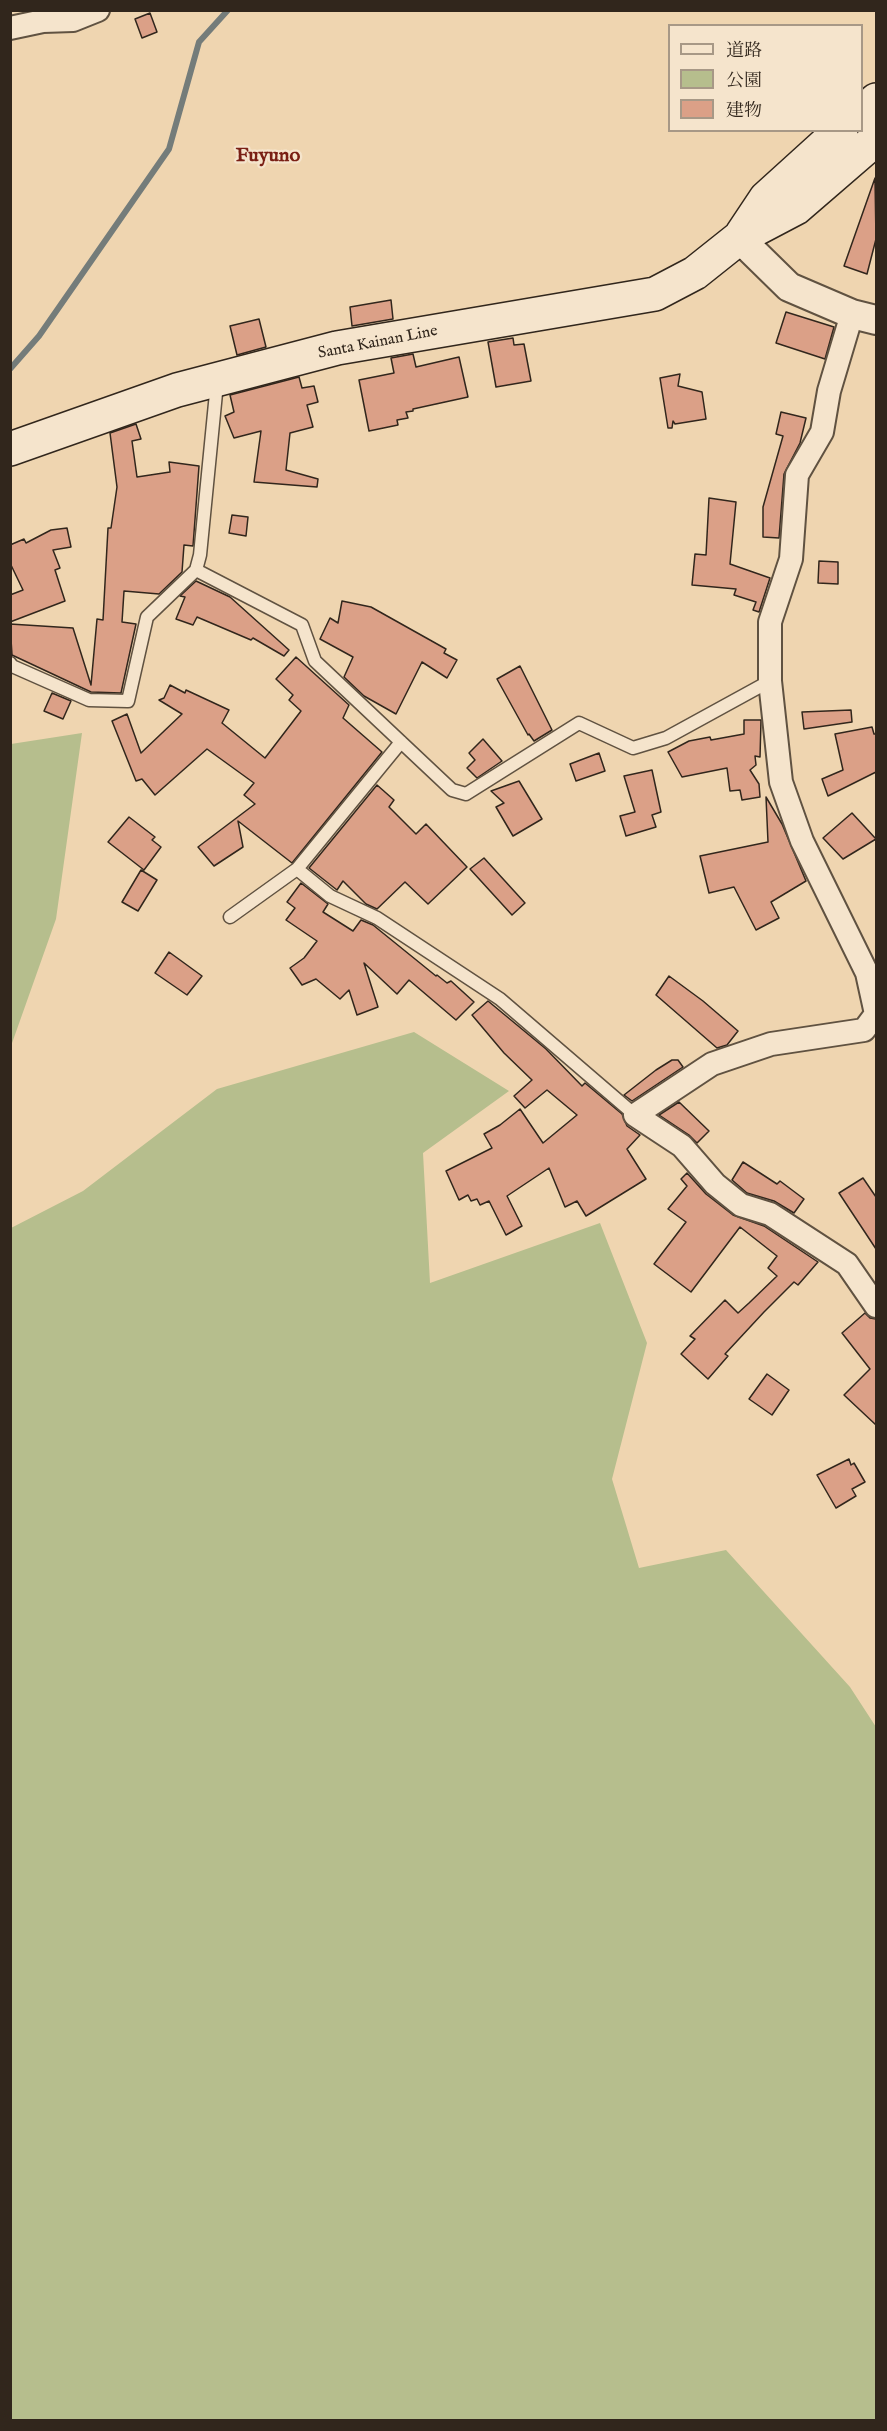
<!DOCTYPE html>
<meta charset="utf-8">
<style>
body{margin:0}
#map{position:relative;width:887px;height:2431px;overflow:hidden;background:#efd5b0;font-family:"IM FELL English","Noto Serif JP",serif}
canvas{display:block}
.frame{position:absolute;inset:0;border:12px solid #31261c;pointer-events:none}
.legend{position:absolute;left:668px;top:24px;width:195px;height:108px;box-sizing:border-box;background:#f5e4cc;border:2px solid #a79886;margin:0;padding:8px 10px;list-style:none;font-size:18px;color:#31261c}
.legend li{display:flex;align-items:center;gap:12px;height:30px}
.legend b{width:30px;border:2px solid #a79886}
</style>
<div id="map">
<canvas width="887" height="2431"></canvas>
<div class="frame"></div>
<ul class="legend">
<li><b style="height:8px;background:#f5e4cc"></b>道路</li>
<li><b style="height:16px;background:#b6be8d"></b>公園</li>
<li><b style="height:16px;background:#dba087"></b>建物</li>
</ul>
</div>
<script>
const ctx = document.querySelector('canvas').getContext('2d');
ctx.lineJoin = 'round';
function fillPath(path, color) { ctx.fillStyle = color; ctx.fill(path, 'evenodd'); }
function trace(path, color, width, dash) { ctx.strokeStyle = color; ctx.lineWidth = width; ctx.lineCap = dash ? 'butt' : 'round'; ctx.setLineDash(dash || []); ctx.stroke(path); }
function write(font, color, halo, rows, align = 'center') {
  ctx.font = font + ' "IM FELL English",serif'; ctx.lineWidth = 4.5; ctx.setLineDash([]); ctx.textBaseline = 'middle'; ctx.strokeStyle = halo; ctx.fillStyle = color; for (const [text, x, y, turn = 0] of rows) {
    ctx.save(); ctx.translate(x, y); ctx.rotate((+turn || 0) * Math.PI / 180); ctx.textAlign = isNaN(turn) ? turn : align; if (halo) ctx.strokeText(text, 0, 0); ctx.fillText(text, 0, 0); ctx.restore();
  }
}
fillPath(new Path2D(`
 M 82,733 L 56,919 L 11,1046 L 11,744 Z
 M 414,1032 L 509,1091 L 423,1153 L 430,1283 L 600,1223 L 647,1343 L 612,1479 L 639,1568 L 726,1550 L 850,1687 L 876,1727 L 876,2420 L 11,2420 L 11,1228 L 83,1191 L 217,1089 Z`), '#b6be8d');
trace(new Path2D(`
 M 10,369 L 39,336 L 169,149 L 199,42 L 228,10`), '#747c7a', 6);
const building = new Path2D(`
 M 150,13 L 157,32 L 142,38 L 135,19 Z
 M 875,178 L 876,239 L 867,274 L 844,266 Z
 M 391,300 L 393,319 L 352,326 L 350,307 Z
 M 786,312 L 834,327 L 825,359 L 776,343 Z
 M 259,319 L 266,347 L 237,355 L 230,326 Z
 M 513,338 L 514,345 L 524,344 L 531,381 L 496,387 L 488,342 Z
 M 413,354 L 416,367 L 459,357 L 468,397 L 413,409 L 413,411 L 406,412 L 408,418 L 397,420 L 398,425 L 369,431 L 359,380 L 394,373 L 391,358 Z
 M 680,374 L 678,386 L 702,392 L 706,419 L 675,424 L 673,421 L 672,428 L 668,428 L 660,378 Z
 M 299,377 L 302,388 L 314,386 L 318,402 L 307,405 L 313,427 L 290,433 L 286,470 L 318,479 L 317,487 L 254,482 L 261,431 L 234,438 L 225,416 L 234,412 L 230,395 Z
 M 781,412 L 806,418 L 800,443 L 784,474 L 779,538 L 763,537 L 763,507 L 783,436 L 776,434 Z
 M 136,424 L 141,439 L 132,441 L 137,477 L 170,472 L 169,462 L 199,466 L 193,546 L 184,545 L 182,572 L 159,594 L 124,591 L 122,622 L 136,624 L 121,693 L 91,692 L 12,655 L 10,624 L 73,628 L 91,685 L 97,619 L 103,620 L 108,528 L 111,528 L 117,487 L 110,433 Z
 M 709,498 L 736,502 L 730,564 L 770,578 L 759,612 L 753,610 L 756,602 L 734,595 L 736,589 L 692,585 L 695,554 L 706,555 Z
 M 232,515 L 248,517 L 246,536 L 229,533 Z
 M 67,528 L 71,547 L 53,550 L 60,568 L 55,570 L 65,601 L 10,622 L 10,595 L 23,590 L 10,563 L 10,545 L 24,539 L 26,543 L 51,530 Z
 M 819,561 L 838,562 L 838,584 L 818,583 Z
 M 196,581 L 230,597 L 289,650 L 284,656 L 253,638 L 251,640 L 197,617 L 193,625 L 176,619 L 185,597 L 180,596 Z
 M 342,601 L 371,607 L 446,649 L 444,653 L 457,660 L 447,678 L 422,662 L 396,714 L 364,696 L 344,677 L 353,657 L 320,639 L 330,618 L 338,623 Z
 M 296,657 L 349,705 L 343,718 L 382,752 L 292,863 L 238,821 L 243,847 L 214,866 L 198,847 L 255,804 L 244,795 L 254,783 L 207,749 L 155,795 L 142,779 L 136,781 L 112,721 L 127,714 L 141,753 L 182,714 L 159,700 L 164,698 L 170,685 L 185,693 L 186,690 L 229,710 L 222,723 L 265,758 L 301,711 L 289,700 L 293,695 L 276,679 Z
 M 520,666 L 552,730 L 534,741 L 529,734 L 528,735 L 497,679 Z
 M 52,693 L 71,701 L 63,719 L 44,711 Z
 M 851,710 L 852,722 L 804,729 L 802,712 Z
 M 744,720 L 761,720 L 760,757 L 755,756 L 756,765 L 750,770 L 759,784 L 760,797 L 742,800 L 740,790 L 730,791 L 727,768 L 682,777 L 668,752 L 689,741 L 710,737 L 711,740 L 744,734 Z
 M 872,727 L 874,734 L 876,734 L 876,772 L 828,796 L 822,779 L 843,770 L 835,734 Z
 M 483,739 L 502,761 L 477,778 L 467,768 L 475,760 L 469,753 Z
 M 599,753 L 605,771 L 576,781 L 570,764 Z
 M 652,770 L 661,812 L 652,815 L 656,827 L 626,836 L 620,816 L 635,812 L 624,776 Z
 M 519,781 L 542,819 L 513,836 L 496,807 L 504,803 L 491,791 Z
 M 377,785 L 394,800 L 389,807 L 416,834 L 426,824 L 467,867 L 428,904 L 405,882 L 377,909 L 366,904 L 343,881 L 337,890 L 309,868 Z
 M 766,797 L 782,824 L 806,881 L 771,902 L 779,918 L 756,930 L 734,887 L 709,893 L 700,856 L 768,842 Z
 M 852,813 L 876,839 L 843,859 L 823,838 Z
 M 129,817 L 155,837 L 152,840 L 161,847 L 144,870 L 108,842 Z
 M 484,858 L 525,903 L 512,915 L 470,869 Z
 M 141,870 L 157,880 L 138,911 L 122,902 Z
 M 301,883 L 328,904 L 323,912 L 353,931 L 361,920 L 373,925 L 436,976 L 437,975 L 447,983 L 451,981 L 474,1002 L 456,1020 L 409,980 L 397,994 L 364,963 L 378,1007 L 357,1015 L 349,990 L 340,999 L 316,979 L 302,985 L 290,968 L 304,958 L 317,941 L 286,920 L 295,908 L 287,902 Z
 M 169,952 L 202,976 L 187,995 L 155,973 Z
 M 669,976 L 703,1001 L 738,1031 L 727,1045 L 717,1048 L 656,995 Z
 M 488,1001 L 546,1049 L 582,1086 L 585,1083 L 622,1114 L 627,1126 L 640,1135 L 627,1149 L 646,1179 L 586,1216 L 577,1201 L 565,1207 L 549,1168 L 507,1196 L 522,1226 L 506,1235 L 489,1201 L 480,1205 L 477,1199 L 471,1201 L 468,1195 L 459,1200 L 446,1171 L 492,1148 L 484,1134 L 500,1125 L 520,1109 L 543,1143 L 577,1115 L 547,1090 L 525,1108 L 514,1096 L 532,1080 L 504,1053 L 472,1015 Z
 M 672,1060 L 678,1060 L 683,1067 L 632,1101 L 624,1095 L 656,1070 Z
 M 679,1102 L 709,1131 L 697,1143 L 689,1135 L 659,1115 Z
 M 743,1162 L 777,1184 L 780,1181 L 804,1199 L 794,1213 L 774,1201 L 747,1193 L 732,1180 Z
 M 687,1173 L 706,1194 L 733,1215 L 764,1226 L 818,1262 L 798,1285 L 794,1282 L 764,1312 L 725,1354 L 728,1356 L 708,1379 L 681,1354 L 695,1339 L 690,1336 L 725,1300 L 738,1313 L 749,1303 L 777,1276 L 768,1268 L 777,1256 L 740,1227 L 691,1292 L 654,1264 L 686,1222 L 668,1209 L 687,1186 L 681,1179 Z
 M 863,1178 L 876,1197 L 876,1249 L 839,1193 Z
 M 865,1313 L 870,1318 L 876,1319 L 876,1425 L 844,1395 L 870,1369 L 842,1333 Z
 M 767,1374 L 789,1390 L 772,1415 L 749,1399 Z
 M 849,1459 L 851,1465 L 854,1463 L 865,1482 L 852,1489 L 856,1496 L 836,1508 L 817,1475 Z`);
fillPath(building, '#dba087');
trace(building, '#31261c', 1.5);
const service = new Path2D(`
 M 217,383 L 200,555 L 196,570 L 302,625 L 315,661 L 452,790 L 466,794 L 579,723 L 633,748 L 666,738 L 770,681
 M 10,663 L 12,666 L 89,700 L 128,701 L 147,617 L 196,570
 M 297,869 L 330,896 L 377,918 L 500,999 L 635,1115
 M 230,917 L 297,869 L 401,742`);
const minor = new Path2D(`
 M 10,28 L 43,21 L 73,20 L 98,10
 M 852,314 L 829,391 L 822,432 L 797,475 L 791,559 L 770,622 L 770,681 L 781,782 L 802,841 L 867,973 L 876,1014 L 864,1030 L 771,1044 L 712,1064 L 635,1115 L 682,1146 L 715,1184 L 741,1205 L 770,1214 L 847,1264 L 876,1306`);
const tertiary = new Path2D(`
 M 739,238 L 789,287 L 852,314 L 876,320`);
const secondary = new Path2D(`
 M 862,113 L 876,100
 M 742,234 L 766,198 L 841,130
 M 10,449 L 177,390 L 337,348 L 655,294 L 695,273 L 739,238 L 796,208 L 876,139`);
trace(service, '#605241', 15);
trace(minor, '#605241', 26);
trace(tertiary, '#605241', 32);
trace(secondary, '#31261c', 36);
trace(service, '#f5e4cc', 12);
trace(minor, '#f5e4cc', 22);
trace(tertiary, '#f5e4cc', 28);
trace(secondary, '#f5e4cc', 33);
write('16px', '#31261c', '#f5e4cc', [
 ["Santa Kainan Line",378,343,-11]
]);
write('bold 20px', '#7a1f14', '#f5e4cc', [
 ["Fuyuno",268,157]
]);
</script>
